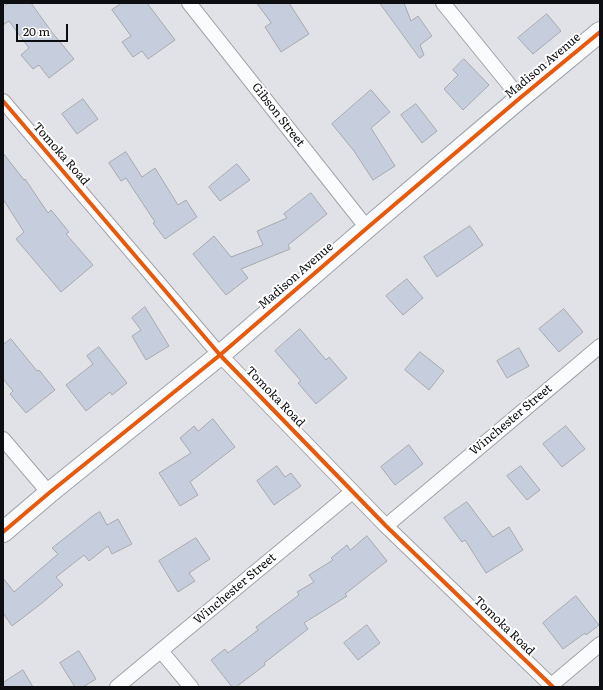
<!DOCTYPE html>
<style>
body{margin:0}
#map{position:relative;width:603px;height:690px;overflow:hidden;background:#e0e2e8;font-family:Literata,serif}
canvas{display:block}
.frame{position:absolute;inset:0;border:4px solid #0d0e12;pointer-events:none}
.scale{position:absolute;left:16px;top:24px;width:52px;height:18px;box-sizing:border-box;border:2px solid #0d0e12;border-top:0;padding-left:5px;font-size:12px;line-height:14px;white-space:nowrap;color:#0d0e12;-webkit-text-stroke:3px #fff;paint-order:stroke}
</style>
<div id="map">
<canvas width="603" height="690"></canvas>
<div class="frame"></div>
<div class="scale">20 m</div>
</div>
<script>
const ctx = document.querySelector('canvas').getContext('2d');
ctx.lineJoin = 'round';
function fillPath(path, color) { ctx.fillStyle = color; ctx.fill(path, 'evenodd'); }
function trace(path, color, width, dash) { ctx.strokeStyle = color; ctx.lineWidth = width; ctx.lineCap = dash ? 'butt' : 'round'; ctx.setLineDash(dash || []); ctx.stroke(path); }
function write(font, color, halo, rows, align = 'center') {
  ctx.font = font + ' Literata,serif'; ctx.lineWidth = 4; ctx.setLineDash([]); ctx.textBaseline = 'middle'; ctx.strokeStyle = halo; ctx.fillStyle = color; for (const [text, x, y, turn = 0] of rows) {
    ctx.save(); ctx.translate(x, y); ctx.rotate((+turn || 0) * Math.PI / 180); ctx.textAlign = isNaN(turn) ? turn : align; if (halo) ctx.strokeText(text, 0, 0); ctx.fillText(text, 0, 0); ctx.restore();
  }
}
const building = new Path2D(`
 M 9,3 L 31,3 L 51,31 L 74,59 L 49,78 L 39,65 L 33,69 L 21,55 L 29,48 L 9,21 L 3,25 L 3,7 Z
 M 122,3 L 147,3 L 175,40 L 148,59 L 142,51 L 133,57 L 122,42 L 131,36 L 112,10 Z
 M 257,3 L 289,3 L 309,34 L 281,52 L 265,27 L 271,23 Z
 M 380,3 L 404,3 L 411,21 L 418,16 L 432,36 L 420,45 L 424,55 L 420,58 Z
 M 547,14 L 561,31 L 533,54 L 518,38 Z
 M 464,59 L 489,85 L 463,110 L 444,89 L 458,75 L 453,70 Z
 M 371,90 L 390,112 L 371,128 L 395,166 L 373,180 L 354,151 L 332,124 Z
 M 83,99 L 98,119 L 77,134 L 62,114 Z
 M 416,104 L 437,131 L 422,143 L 401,115 Z
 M 126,152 L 142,177 L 155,168 L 178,205 L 186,200 L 197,217 L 165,239 L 153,223 L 155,222 L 126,178 L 121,181 L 109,163 Z
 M 3,153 L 24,180 L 25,179 L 48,213 L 51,210 L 69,232 L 66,234 L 93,265 L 61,292 L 16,239 L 24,232 L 3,199 Z
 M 237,164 L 250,180 L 220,201 L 209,187 Z
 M 311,193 L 327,214 L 288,245 L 290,249 L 241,269 L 248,278 L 226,295 L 193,254 L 214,236 L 231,257 L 263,245 L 257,231 L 287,218 L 284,214 Z
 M 470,226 L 483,245 L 437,277 L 424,257 Z
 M 407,279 L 423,298 L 403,315 L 386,296 Z
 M 145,307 L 169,346 L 146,360 L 132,336 L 141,330 L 132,318 Z
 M 564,309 L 583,332 L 559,352 L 539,329 Z
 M 300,329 L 326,360 L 329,357 L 347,378 L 316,404 L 298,383 L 301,381 L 275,351 Z
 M 11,339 L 37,371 L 39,370 L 55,390 L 26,413 L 10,394 L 13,391 L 3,379 L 3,345 Z
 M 99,347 L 127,383 L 112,395 L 110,392 L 86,411 L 66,385 L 93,364 L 87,356 Z
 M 519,348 L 529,366 L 507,378 L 497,361 Z
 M 420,352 L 444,371 L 429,390 L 405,370 Z
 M 213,419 L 235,447 L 190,482 L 198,495 L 180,506 L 159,473 L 191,453 L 180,438 L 194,426 L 198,431 Z
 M 566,426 L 585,449 L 562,467 L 543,444 Z
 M 409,445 L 423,464 L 395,485 L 381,467 Z
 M 277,466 L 285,477 L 291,473 L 301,486 L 274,505 L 257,481 Z
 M 521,466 L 540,490 L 527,500 L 507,476 Z
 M 467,502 L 493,537 L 509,527 L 523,550 L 486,573 L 465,540 L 462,542 L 444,518 Z
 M 100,512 L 107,525 L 118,519 L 132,544 L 112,554 L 108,546 L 89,561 L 84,555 L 56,577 L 63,585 L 42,603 L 12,626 L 3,613 L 3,578 L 14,592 L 58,554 L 52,548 L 94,515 Z
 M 367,536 L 387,561 L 345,594 L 347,596 L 304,623 L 308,629 L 264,663 L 265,665 L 236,687 L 232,687 L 211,660 L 225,649 L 228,653 L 258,630 L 256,627 L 299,595 L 297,592 L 314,582 L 309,575 L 333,560 L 331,558 L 347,545 L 350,550 Z
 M 196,538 L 210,559 L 189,573 L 195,581 L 178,592 L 159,561 Z
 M 576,596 L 599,625 L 586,635 L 585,633 L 563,649 L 543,623 Z
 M 367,625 L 380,643 L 358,660 L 344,643 Z
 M 79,651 L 96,679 L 83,687 L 75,687 L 60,663 Z
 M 23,670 L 33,687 L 3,687 L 3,683 Z`);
fillPath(building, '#c6cddc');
trace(building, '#a8a9ae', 1);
const street = new Path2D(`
 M 189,3 L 367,228
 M 443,3 L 520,98
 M 3,101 L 220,355 L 386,526 L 553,687
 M 3,439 L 49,493
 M 386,526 L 600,346
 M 161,651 L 191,687
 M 117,687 L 352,492
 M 549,687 L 600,644`);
const secondary = new Path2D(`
 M 3,532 L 49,493 L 220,355 L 367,228 L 520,98 L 600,32`);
trace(street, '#a2a3a8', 16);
trace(secondary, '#a2a3a8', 22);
trace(street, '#fafbfc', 14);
trace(secondary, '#fafbfc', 20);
trace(new Path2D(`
 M 3,101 L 220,355 L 386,526 L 553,687
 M 3,532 L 49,493 L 220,355 L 367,228 L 520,98 L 600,32`), '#e8590c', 4);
write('12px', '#0d0e12', '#fff', [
 ["Madison Avenue",543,66,-40],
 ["Gibson Street",278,115,52],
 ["Tomoka Road",61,154,49],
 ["Madison Avenue",296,276,-41],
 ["Tomoka Road",275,397,46],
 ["Winchester Street",511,420,-40],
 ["Winchester Street",235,589,-40],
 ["Tomoka Road",504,626,44]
]);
</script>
